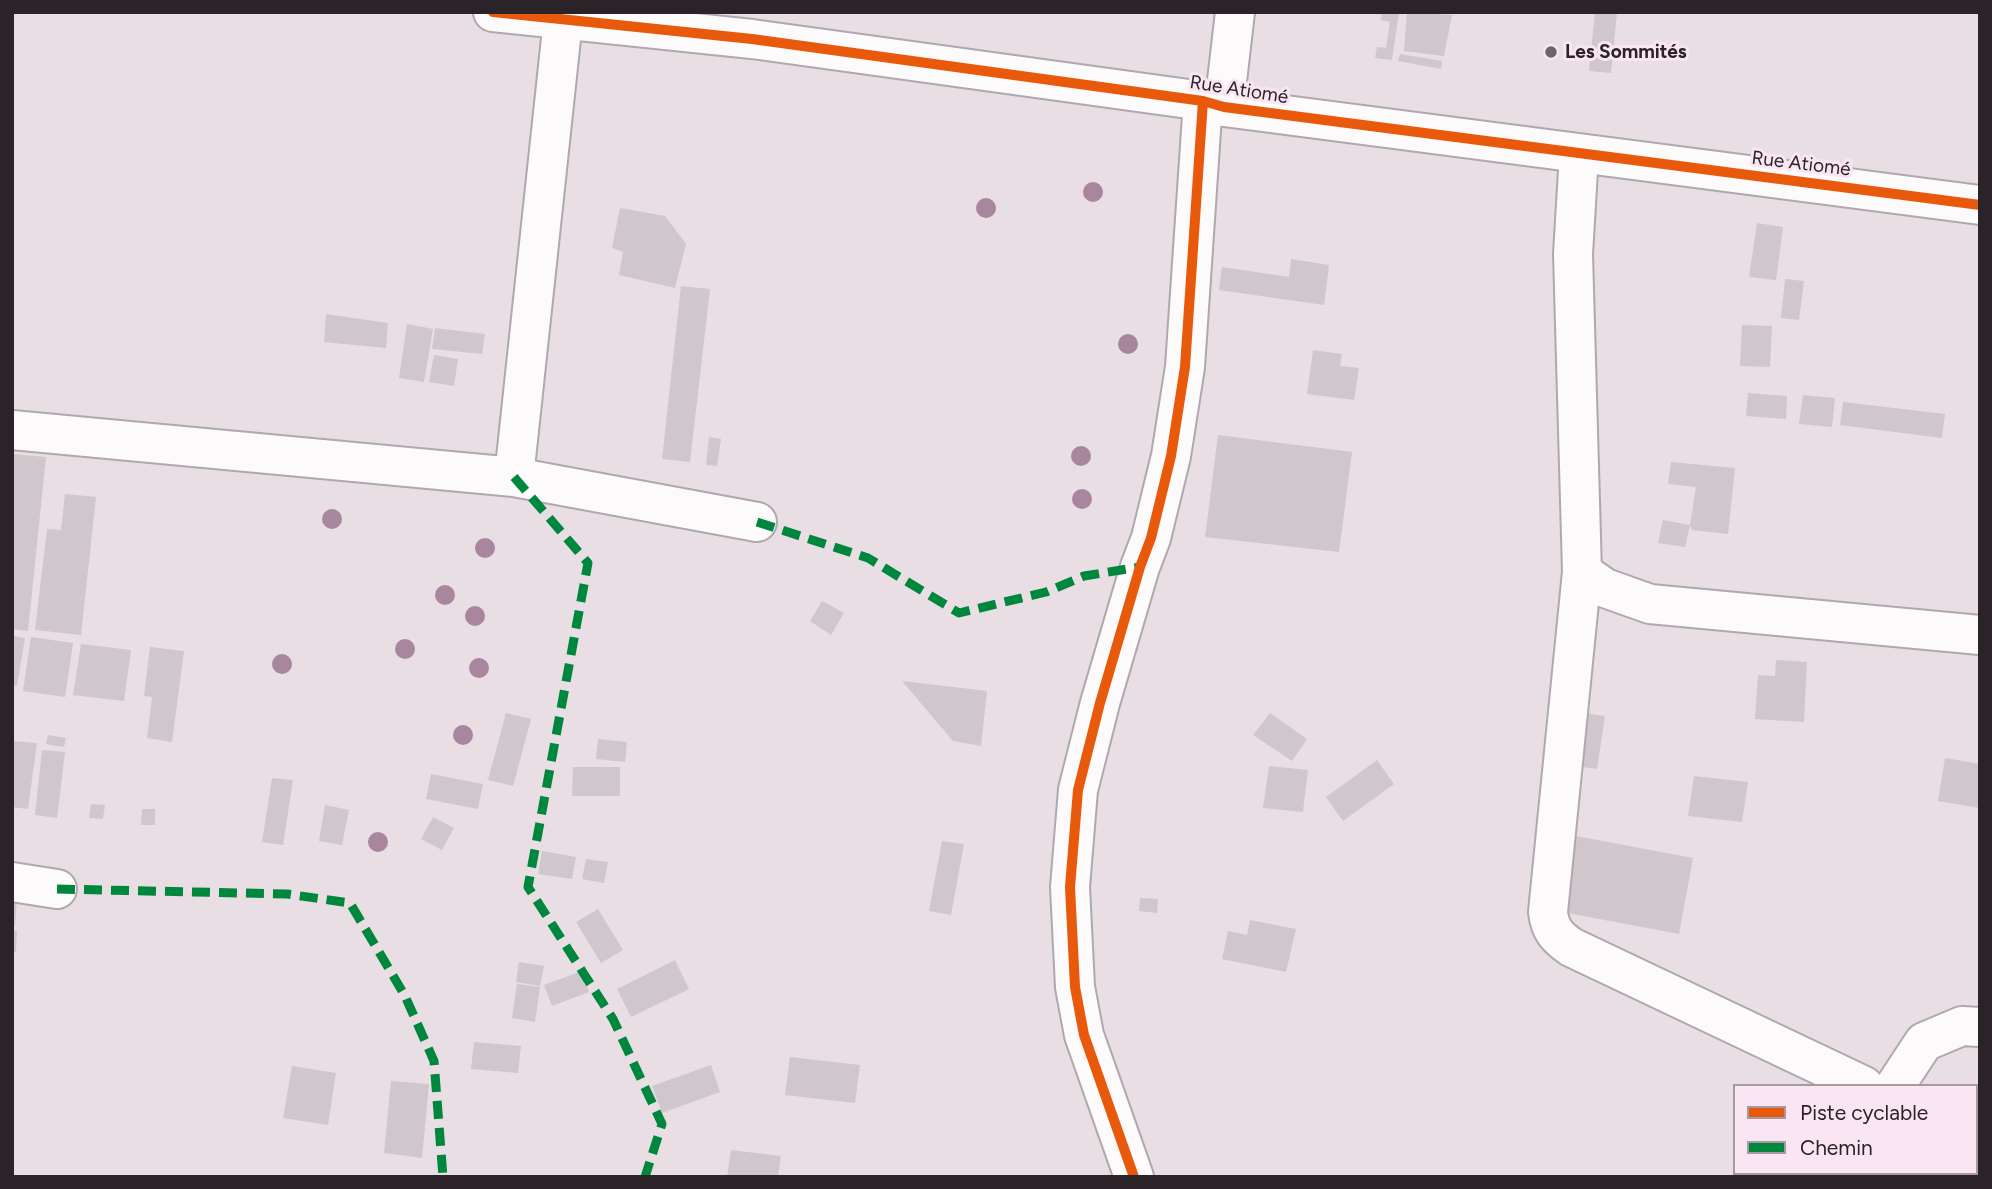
<!DOCTYPE html>
<meta charset="utf-8">
<style>
body{margin:0}
#map{position:relative;width:1992px;height:1189px;overflow:hidden;background:#e8dee4;font-family:Figtree,sans-serif}
canvas{display:block}
.frame{position:absolute;inset:0;border:14px solid #2a2327;pointer-events:none}
.legend{position:absolute;left:1733px;top:1084px;width:245px;height:91px;box-sizing:border-box;background:#fae6f3;border:2px solid #a798a1;margin:0;padding:9px 12px;list-style:none;font-size:21px;color:#2a2327}
.legend li{display:flex;align-items:center;gap:14px;height:35px}
.legend b{width:35px;border:2px solid #a798a1}
</style>
<div id="map">
<canvas width="1992" height="1189"></canvas>
<div class="frame"></div>
<ul class="legend">
<li><b style="height:9px;background:#e8590c"></b>Piste cyclable</li>
<li><b style="height:9px;background:#00873e"></b>Chemin</li>
</ul>
</div>
<script>
const ctx = document.querySelector('canvas').getContext('2d');
ctx.lineJoin = 'round';
function fillPath(path, color) { ctx.fillStyle = color; ctx.fill(path, 'evenodd'); }
function trace(path, color, width, dash) { ctx.strokeStyle = color; ctx.lineWidth = width; ctx.lineCap = dash ? 'butt' : 'round'; ctx.setLineDash(dash || []); ctx.stroke(path); }
function write(font, color, halo, rows, align = 'center') {
  ctx.font = font + ' Figtree,sans-serif'; ctx.lineWidth = 6; ctx.setLineDash([]); ctx.textBaseline = 'middle'; ctx.strokeStyle = halo; ctx.fillStyle = color; for (const [text, x, y, turn = 0] of rows) {
    ctx.save(); ctx.translate(x, y); ctx.rotate((+turn || 0) * Math.PI / 180); ctx.textAlign = isNaN(turn) ? turn : align; if (halo) ctx.strokeText(text, 0, 0); ctx.fillText(text, 0, 0); ctx.restore();
  }
}
fillPath(new Path2D(`
 M 1382,12 L 1399,12 L 1392,60 L 1375,58 L 1377,47 L 1386,48 L 1390,22 L 1381,20 Z
 M 1407,12 L 1452,15 L 1444,56 L 1404,51 Z
 M 1595,12 L 1617,12 L 1611,73 L 1589,71 Z
 M 1400,54 L 1442,61 L 1441,69 L 1398,61 Z
 M 620,208 L 665,216 L 686,244 L 675,288 L 619,275 L 623,252 L 612,248 Z
 M 1757,223 L 1783,227 L 1776,280 L 1749,277 Z
 M 1291,259 L 1329,265 L 1324,305 L 1219,290 L 1222,267 L 1289,277 Z
 M 1785,279 L 1804,281 L 1799,320 L 1781,318 Z
 M 681,286 L 710,289 L 690,462 L 662,459 Z
 M 326,314 L 388,323 L 386,348 L 324,342 Z
 M 407,324 L 433,329 L 424,382 L 399,378 Z
 M 1742,325 L 1772,326 L 1770,367 L 1740,366 Z
 M 435,328 L 485,334 L 482,354 L 432,349 Z
 M 1313,350 L 1342,354 L 1340,366 L 1359,368 L 1354,400 L 1307,394 Z
 M 434,355 L 458,359 L 454,386 L 429,382 Z
 M 1748,393 L 1787,396 L 1786,419 L 1746,416 Z
 M 1803,395 L 1835,398 L 1832,427 L 1799,424 Z
 M 1843,402 L 1945,414 L 1942,438 L 1840,425 Z
 M 1218,435 L 1352,452 L 1339,552 L 1205,537 Z
 M 709,437 L 721,439 L 717,466 L 706,465 Z
 M 12,454 L 46,457 L 28,631 L 12,629 Z
 M 1671,462 L 1735,468 L 1728,534 L 1692,530 L 1690,525 L 1696,487 L 1668,484 Z
 M 65,494 L 96,497 L 81,635 L 35,630 L 47,529 L 61,530 Z
 M 1663,520 L 1690,525 L 1685,547 L 1658,543 Z
 M 822,601 L 844,613 L 831,635 L 810,621 Z
 M 12,636 L 25,638 L 17,686 L 12,685 Z
 M 31,637 L 73,643 L 65,697 L 23,691 Z
 M 81,644 L 131,650 L 124,701 L 73,695 Z
 M 150,647 L 184,651 L 172,742 L 147,738 L 152,697 L 144,696 Z
 M 1776,660 L 1807,662 L 1804,722 L 1755,719 L 1758,675 L 1775,676 Z
 M 902,681 L 987,691 L 981,746 L 953,741 Z
 M 506,713 L 531,719 L 513,786 L 488,780 Z
 M 1270,713 L 1307,739 L 1292,761 L 1253,735 Z
 M 1583,713 L 1605,716 L 1597,769 L 1575,766 Z
 M 48,735 L 66,738 L 64,747 L 46,744 Z
 M 598,739 L 627,742 L 625,762 L 596,759 Z
 M 12,741 L 37,743 L 28,809 L 12,807 Z
 M 42,750 L 65,752 L 57,818 L 35,815 Z
 M 1945,758 L 1980,764 L 1980,808 L 1938,801 Z
 M 1377,760 L 1394,784 L 1343,821 L 1326,797 Z
 M 1269,766 L 1308,770 L 1303,812 L 1263,808 Z
 M 573,767 L 620,767 L 620,796 L 572,796 Z
 M 431,774 L 483,784 L 478,809 L 426,799 Z
 M 1694,776 L 1748,782 L 1742,822 L 1688,816 Z
 M 272,778 L 293,780 L 283,845 L 262,842 Z
 M 91,804 L 105,805 L 103,819 L 89,818 Z
 M 325,805 L 349,810 L 342,845 L 319,841 Z
 M 142,809 L 155,809 L 155,825 L 141,825 Z
 M 433,817 L 454,828 L 442,850 L 421,839 Z
 M 1576,836 L 1693,858 L 1679,934 L 1562,912 Z
 M 942,841 L 964,844 L 951,915 L 929,911 Z
 M 542,851 L 576,857 L 572,879 L 538,874 Z
 M 586,859 L 608,862 L 604,883 L 582,879 Z
 M 12,898 L 17,898 L 15,926 L 12,926 Z
 M 1140,898 L 1158,899 L 1157,913 L 1139,911 Z
 M 598,909 L 623,950 L 601,963 L 576,922 Z
 M 1250,920 L 1296,929 L 1286,972 L 1222,959 L 1228,931 L 1247,935 Z
 M 12,930 L 17,931 L 16,952 L 12,952 Z
 M 675,960 L 689,989 L 631,1017 L 617,989 Z
 M 519,962 L 544,966 L 540,986 L 516,982 Z
 M 582,971 L 589,992 L 552,1006 L 544,985 Z
 M 517,984 L 540,987 L 535,1022 L 512,1018 Z
 M 474,1042 L 521,1046 L 518,1073 L 471,1069 Z
 M 790,1057 L 860,1065 L 855,1103 L 785,1095 Z
 M 711,1065 L 720,1092 L 662,1113 L 652,1086 Z
 M 292,1066 L 336,1073 L 328,1125 L 283,1118 Z
 M 391,1081 L 429,1084 L 422,1158 L 384,1153 Z
 M 731,1150 L 781,1156 L 778,1177 L 727,1177 Z`), '#cfc7cc');
const minor = new Path2D(`
 M 493,12 L 752,39 L 1203,101 L 1224,107 L 1980,205
 M 1224,107 L 1235,12
 M 1579,154 L 1573,254 L 1582,572 L 1605,588 L 1650,604 L 1980,635
 M 12,430 L 514,477 L 757,522
 M 514,477 L 563,20
 M 1582,572 L 1548,912 C 1550,930 1557,937 1571,947 L 1864,1086
 M 12,882 L 57,889
 M 1895,1086 L 1924,1042 L 1962,1026 L 1980,1027
 M 1889,1173 L 1889,1177
 M 1134,1177 L 1084,1035 L 1075,987 L 1070,887 L 1078,790 L 1100,703 L 1140,567 L 1151,538 L 1171,456 L 1185,367 L 1203,101`);
trace(minor, '#afa8ac', 42);
trace(minor, '#fcfafb', 38);
trace(new Path2D(`
 M 514,477 L 588,563 L 528,887 L 613,1019 L 662,1124 L 645,1177
 M 757,522 L 868,558 L 959,613 L 1046,592 L 1084,576 L 1140,567
 M 57,889 L 287,894 L 350,903 L 405,996 L 434,1061 L 443,1177`), '#00873e', 9, [18, 9]);
trace(new Path2D(`
 M 493,12 L 752,39 L 1203,101 L 1224,107 L 1980,205
 M 1134,1177 L 1084,1035 L 1075,987 L 1070,887 L 1078,790 L 1100,703 L 1140,567 L 1151,538 L 1171,456 L 1185,367 L 1203,101`), '#e8590c', 10);
ctx.fillStyle = '#a8879e';
for (const [x, y] of [
 [1093,192],
 [986,208],
 [1128,344],
 [1081,456],
 [1082,499],
 [332,519],
 [485,548],
 [445,595],
 [475,616],
 [405,649],
 [282,664],
 [479,668],
 [463,735],
 [378,842]
]) { ctx.beginPath(); ctx.arc(x, y, 10, 0, 2 * Math.PI); ctx.fill(); }
for (const [x, y, r, color] of [
 [1551,52,7,"#6c6469"]
]) { const dot = new Path2D(); dot.arc(x, y, r, 0, 2 * Math.PI); ctx.fillStyle = color; ctx.fill(dot); trace(dot, '#fae6f3', 2.5); }
write('bold 19px', '#2a2327', '#fae6f3', [
 ["Les Sommités",1565,52]
], 'left');
write('19px', '#2a2327', '#fae6f3', [
 ["Rue Atiomé",1239,90,9],
 ["Rue Atiomé",1801,164,7]
]);
</script>
